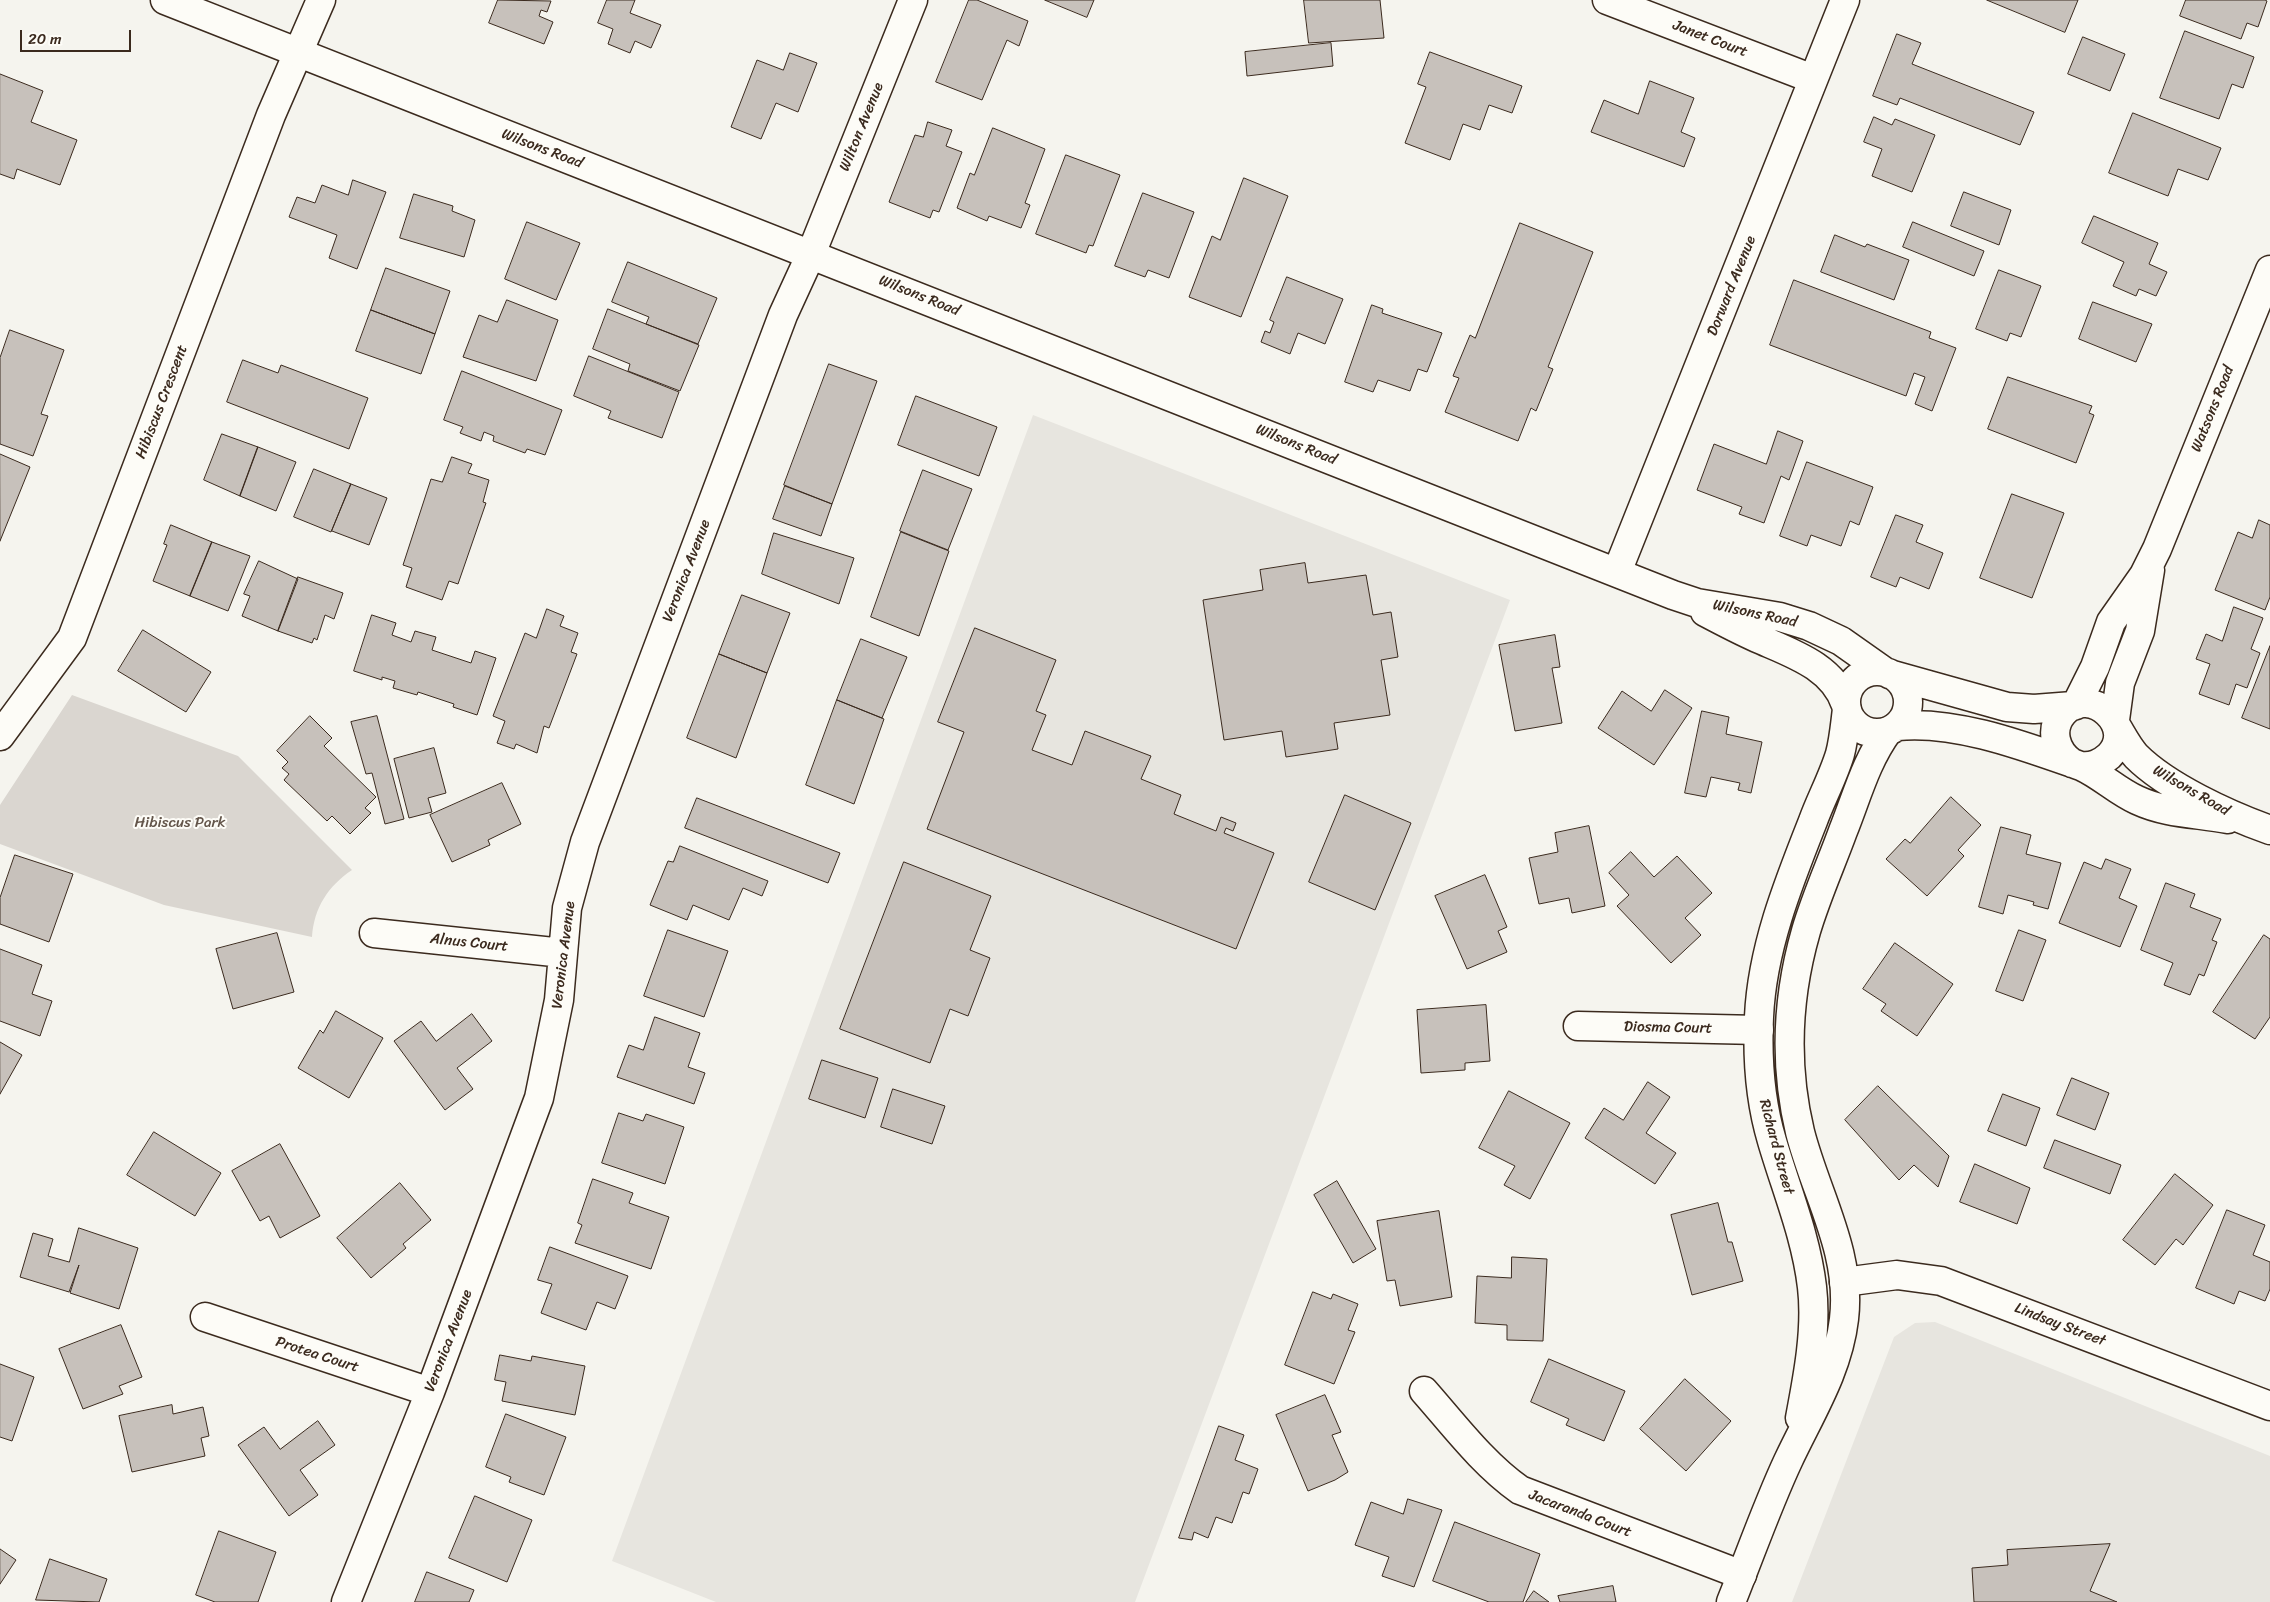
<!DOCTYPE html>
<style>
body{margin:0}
#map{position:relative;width:2270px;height:1602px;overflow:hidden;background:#f5f4ee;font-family:Sriracha,sans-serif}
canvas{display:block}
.scale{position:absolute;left:20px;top:30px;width:111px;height:22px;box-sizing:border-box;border:2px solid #3b2a1e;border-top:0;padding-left:6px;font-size:15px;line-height:18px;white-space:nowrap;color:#3b2a1e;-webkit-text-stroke:4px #fdfcf7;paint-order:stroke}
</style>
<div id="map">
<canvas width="2270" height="1602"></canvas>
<div class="scale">20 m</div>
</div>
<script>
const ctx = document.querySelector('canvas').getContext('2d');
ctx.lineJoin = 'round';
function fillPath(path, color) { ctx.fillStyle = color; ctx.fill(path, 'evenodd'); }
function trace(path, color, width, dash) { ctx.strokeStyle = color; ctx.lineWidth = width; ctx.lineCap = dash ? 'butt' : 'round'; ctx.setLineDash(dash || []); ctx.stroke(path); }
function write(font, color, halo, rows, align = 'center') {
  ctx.font = font + ' Sriracha,sans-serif'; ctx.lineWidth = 4; ctx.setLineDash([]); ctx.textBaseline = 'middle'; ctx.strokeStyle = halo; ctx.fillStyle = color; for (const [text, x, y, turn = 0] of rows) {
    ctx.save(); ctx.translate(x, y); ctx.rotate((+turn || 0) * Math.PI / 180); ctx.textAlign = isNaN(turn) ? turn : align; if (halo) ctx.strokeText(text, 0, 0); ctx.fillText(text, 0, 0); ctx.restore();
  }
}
fillPath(new Path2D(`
 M 1033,415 L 1510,600 L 1135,1602 L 716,1602 L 612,1561 Z
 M 1935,1322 L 2270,1456 L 2270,1602 L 1792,1602 L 1894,1337 L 1915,1323 Z`), '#e7e5df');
fillPath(new Path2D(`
 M 72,695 L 238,756 L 352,870 C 328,886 314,908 312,937 L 164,905 L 0,844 L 0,805 Z`), '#dad6d0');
const building = new Path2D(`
 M 498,0 L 551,1 L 547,12 L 541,10 L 539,16 L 553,22 L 544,44 L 489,23 Z
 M 607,0 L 635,0 L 630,13 L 661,25 L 651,48 L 635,41 L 630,53 L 608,44 L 613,29 L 598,23 Z
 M 969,0 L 977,0 L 1028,21 L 1019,46 L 1007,40 L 982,100 L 936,82 Z
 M 1045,0 L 1094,0 L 1087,17 Z
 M 1304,0 L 1380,0 L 1384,38 L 1309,43 Z
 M 1987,0 L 2078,0 L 2065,32 Z
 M 2186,0 L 2265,0 L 2267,1 L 2258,27 L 2247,23 L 2241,39 L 2180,16 Z
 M 2185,31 L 2254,57 L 2243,88 L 2232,84 L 2219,119 L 2160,98 Z
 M 1897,34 L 1921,43 L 1912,64 L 2034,112 L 2020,145 L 1900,98 L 1897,105 L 1873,96 Z
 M 2083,37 L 2125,54 L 2110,91 L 2068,74 Z
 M 1331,43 L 1333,66 L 1247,76 L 1245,52 Z
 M 1430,52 L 1522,86 L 1512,113 L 1489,105 L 1480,130 L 1463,124 L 1450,160 L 1405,143 L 1426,87 L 1418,84 Z
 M 790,53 L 817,63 L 798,112 L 776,103 L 761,139 L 731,127 L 757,60 L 783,70 Z
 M 0,74 L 43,91 L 31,122 L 77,140 L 60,185 L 17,169 L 14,179 L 0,174 Z
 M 1650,81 L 1694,98 L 1681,132 L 1695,138 L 1684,167 L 1591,132 L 1604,100 L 1638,114 Z
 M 2133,113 L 2221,148 L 2208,180 L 2178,169 L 2168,196 L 2109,173 Z
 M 1874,117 L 1892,125 L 1895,119 L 1935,135 L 1912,192 L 1872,176 L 1882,149 L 1864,142 Z
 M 928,122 L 952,130 L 946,146 L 962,152 L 939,212 L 933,210 L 930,218 L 889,202 L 915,135 L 923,137 Z
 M 993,128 L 1045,149 L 1025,203 L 1030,205 L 1021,228 L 989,216 L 987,221 L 957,208 L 970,173 L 974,175 Z
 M 1066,155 L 1120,175 L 1093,246 L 1089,245 L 1086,253 L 1036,234 Z
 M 1244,178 L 1288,196 L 1241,317 L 1189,297 L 1212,236 L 1220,240 Z
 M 353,180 L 386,192 L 357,269 L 329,258 L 337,235 L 289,217 L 297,197 L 315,203 L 322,185 L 348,195 Z
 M 1964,192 L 2011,210 L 1999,245 L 1951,226 Z
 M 1143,193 L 1194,212 L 1169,278 L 1148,270 L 1145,277 L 1115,266 Z
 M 414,194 L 453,206 L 452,211 L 475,220 L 464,257 L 400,238 Z
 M 2094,216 L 2158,243 L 2149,264 L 2167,272 L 2156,296 L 2139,289 L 2136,296 L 2113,286 L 2124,262 L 2082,243 Z
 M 527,222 L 580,243 L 556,300 L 505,279 Z
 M 1913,222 L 1984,251 L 1974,276 L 1903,247 Z
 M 1520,223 L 1593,252 L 1548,367 L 1553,369 L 1536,411 L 1531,408 L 1518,441 L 1445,412 L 1459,378 L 1453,376 L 1470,335 L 1475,338 Z
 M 1835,235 L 1865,247 L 1867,244 L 1909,260 L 1894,300 L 1821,272 Z
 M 628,262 L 717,298 L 698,344 L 646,324 L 649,317 L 612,302 Z
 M 386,268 L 450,291 L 435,334 L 371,310 Z
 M 1999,270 L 2041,286 L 2021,337 L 2010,333 L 2007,341 L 1976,329 Z
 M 1287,277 L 1343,299 L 1325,344 L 1298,333 L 1290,354 L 1261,342 L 1265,331 L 1270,333 L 1274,322 L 1270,320 Z
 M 1794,280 L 1931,332 L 1929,338 L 1956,348 L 1932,411 L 1915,404 L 1925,377 L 1914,373 L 1906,396 L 1770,345 Z
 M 507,300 L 558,320 L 536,381 L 463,357 L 479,315 L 497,322 Z
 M 2093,302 L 2152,324 L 2136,362 L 2079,339 Z
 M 1372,305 L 1383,309 L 1382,313 L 1442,333 L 1427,372 L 1418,369 L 1410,391 L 1378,380 L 1373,392 L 1345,382 Z
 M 608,309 L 699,345 L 680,391 L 628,371 L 630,364 L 593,349 Z
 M 371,310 L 435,334 L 421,374 L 356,351 Z
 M 10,330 L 64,350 L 41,414 L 48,416 L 33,456 L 0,444 L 0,358 Z
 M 589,356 L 679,392 L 662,438 L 608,418 L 611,411 L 574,396 Z
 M 243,360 L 278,373 L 281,365 L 368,398 L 349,449 L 227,402 Z
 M 829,364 L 877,381 L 832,504 L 784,485 Z
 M 462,371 L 562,410 L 545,455 L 527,449 L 525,453 L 493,441 L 494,436 L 484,432 L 481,441 L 460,433 L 463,427 L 444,420 Z
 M 2008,377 L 2092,406 L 2089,413 L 2094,415 L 2076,463 L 1988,429 Z
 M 916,396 L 997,427 L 979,476 L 898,445 Z
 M 1778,431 L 1803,441 L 1789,480 L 1781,476 L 1764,523 L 1739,514 L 1742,507 L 1697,490 L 1714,444 L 1766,464 Z
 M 222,434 L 258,447 L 240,496 L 204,480 Z
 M 258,447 L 296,462 L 276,511 L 240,496 Z
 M 0,454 L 30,467 L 0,541 Z
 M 452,457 L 472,464 L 468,473 L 489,480 L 483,502 L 486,503 L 458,584 L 449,581 L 442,600 L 406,587 L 412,568 L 403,565 L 431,479 L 442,482 Z
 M 1807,462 L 1873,487 L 1859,525 L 1850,521 L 1841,546 L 1811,535 L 1807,546 L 1780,536 Z
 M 314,469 L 351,484 L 331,532 L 294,517 Z
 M 923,470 L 972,489 L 948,550 L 900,531 Z
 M 351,484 L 387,498 L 369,545 L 332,531 Z
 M 785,486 L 832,504 L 821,536 L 773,519 Z
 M 2012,494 L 2064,513 L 2032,598 L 1980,578 Z
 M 1896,515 L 1923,525 L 1916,542 L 1943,553 L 1929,589 L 1900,577 L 1896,587 L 1871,577 Z
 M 2259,520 L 2270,525 L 2270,597 L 2265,610 L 2215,590 L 2238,532 L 2252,538 Z
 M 171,525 L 212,542 L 190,596 L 153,581 L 167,545 L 164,544 Z
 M 901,532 L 949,551 L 919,636 L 871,617 Z
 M 774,533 L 854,558 L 839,604 L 762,574 Z
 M 212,542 L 250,556 L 228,611 L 190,596 Z
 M 259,561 L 298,579 L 278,631 L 242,616 L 250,596 L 244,594 Z
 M 1305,563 L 1308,583 L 1366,575 L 1373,615 L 1391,612 L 1398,657 L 1381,660 L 1390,715 L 1334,723 L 1338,749 L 1286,757 L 1282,731 L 1224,740 L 1203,600 L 1263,590 L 1260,570 Z
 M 298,577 L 343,593 L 334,619 L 325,615 L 317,640 L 314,638 L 312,643 L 278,631 Z
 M 742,595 L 790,613 L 767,673 L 719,654 Z
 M 2234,607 L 2263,618 L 2251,649 L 2260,653 L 2247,688 L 2236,684 L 2229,705 L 2199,694 L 2210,664 L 2196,659 L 2206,634 L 2222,641 Z
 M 547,609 L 564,616 L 560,626 L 578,633 L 571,652 L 577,654 L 549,728 L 544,726 L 537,753 L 516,744 L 514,749 L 497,743 L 505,721 L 493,716 L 525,633 L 536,638 Z
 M 372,615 L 396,623 L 392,635 L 411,642 L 415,631 L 436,637 L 432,650 L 471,663 L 475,651 L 496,658 L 477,715 L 453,707 L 454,704 L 418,692 L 417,695 L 393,688 L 395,681 L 382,677 L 382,680 L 354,671 Z
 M 975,628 L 1056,660 L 1036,711 L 1046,715 L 1032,750 L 1072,765 L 1085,731 L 1151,756 L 1141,779 L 1181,795 L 1174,814 L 1216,831 L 1221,817 L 1236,823 L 1233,831 L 1226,828 L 1224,833 L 1274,853 L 1236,949 L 927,829 L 964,732 L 938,722 Z
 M 143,630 L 211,672 L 186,712 L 118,671 Z
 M 1555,635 L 1560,667 L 1552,668 L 1562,723 L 1515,731 L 1499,645 Z
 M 861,639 L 907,657 L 882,718 L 837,700 Z
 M 2270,646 L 2270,729 L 2242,718 Z
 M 719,654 L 767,673 L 736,758 L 687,738 Z
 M 1665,690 L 1692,708 L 1654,765 L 1598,728 L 1622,691 L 1651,711 Z
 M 837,700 L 884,719 L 854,804 L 806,785 Z
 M 1702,711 L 1729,717 L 1726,734 L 1762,742 L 1751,793 L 1738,790 L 1740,783 L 1711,777 L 1706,797 L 1685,793 Z
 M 310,716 L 332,738 L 324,746 L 376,797 L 365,808 L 371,813 L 350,834 L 332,816 L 327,821 L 284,780 L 289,774 L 282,768 L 288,762 L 277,751 Z
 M 377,716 L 404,819 L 385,824 L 372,773 L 366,774 L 351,722 Z
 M 434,748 L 446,793 L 428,798 L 432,812 L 409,818 L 394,759 Z
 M 502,783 L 521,824 L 488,840 L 490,845 L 452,862 L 430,815 Z
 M 1345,795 L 1411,823 L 1375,910 L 1309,882 Z
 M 1951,797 L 1981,825 L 1958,850 L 1964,856 L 1927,896 L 1886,859 L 1905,839 L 1910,843 Z
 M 697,798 L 840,853 L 828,883 L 685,828 Z
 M 1589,826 L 1605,906 L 1572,913 L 1569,898 L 1539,904 L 1529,858 L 1558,852 L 1555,833 Z
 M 2001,827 L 2031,835 L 2026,854 L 2061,863 L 2048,909 L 2033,905 L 2034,902 L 2008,895 L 2003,914 L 1979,907 Z
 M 680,846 L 768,881 L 762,896 L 743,888 L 729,920 L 693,905 L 687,920 L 650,905 L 668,861 L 673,862 Z
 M 1631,852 L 1654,877 L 1677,856 L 1712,893 L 1685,918 L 1701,935 L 1671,963 L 1617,906 L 1629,895 L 1609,873 Z
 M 15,855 L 73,874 L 49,942 L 0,924 L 0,898 Z
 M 2106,859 L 2131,869 L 2119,898 L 2137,906 L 2120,947 L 2059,923 L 2084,862 L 2101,869 Z
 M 904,862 L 991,896 L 970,950 L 990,958 L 968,1016 L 950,1009 L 930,1063 L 840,1029 Z
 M 1485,875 L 1507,927 L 1498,931 L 1507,952 L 1467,969 L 1435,896 Z
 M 2166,883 L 2195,894 L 2190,907 L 2221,919 L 2212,940 L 2217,942 L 2204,976 L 2199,974 L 2190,995 L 2164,985 L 2173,963 L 2141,950 Z
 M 668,930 L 728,951 L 704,1017 L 644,996 Z
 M 2019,930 L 2046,940 L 2023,1001 L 1996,991 Z
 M 277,933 L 294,992 L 233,1009 L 216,949 Z
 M 2264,935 L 2270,939 L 2270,1017 L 2255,1039 L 2213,1012 Z
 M 1895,943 L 1953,984 L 1917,1036 L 1881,1011 L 1886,1004 L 1863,989 Z
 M 0,949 L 42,965 L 32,994 L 52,1001 L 40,1036 L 0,1021 Z
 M 1486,1005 L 1490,1061 L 1465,1063 L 1465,1070 L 1421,1073 L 1417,1010 Z
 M 336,1011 L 383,1038 L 349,1098 L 298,1068 L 320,1030 L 323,1033 Z
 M 472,1014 L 492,1041 L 457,1068 L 473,1089 L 445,1110 L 394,1041 L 421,1021 L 436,1041 Z
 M 655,1017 L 700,1033 L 688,1067 L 705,1073 L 694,1104 L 617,1077 L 629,1045 L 643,1050 Z
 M 0,1042 L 22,1055 L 0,1094 Z
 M 822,1060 L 878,1078 L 865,1118 L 809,1099 Z
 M 2072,1078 L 2109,1093 L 2095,1130 L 2057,1115 Z
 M 1648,1082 L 1670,1097 L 1646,1133 L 1676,1153 L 1655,1184 L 1585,1138 L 1604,1108 L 1623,1120 Z
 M 1878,1086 L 1949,1156 L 1938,1187 L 1914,1165 L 1899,1180 L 1845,1120 Z
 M 893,1089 L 945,1106 L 932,1144 L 881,1127 Z
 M 1509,1091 L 1570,1123 L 1530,1199 L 1504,1185 L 1515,1166 L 1479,1148 Z
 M 2003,1094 L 2040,1108 L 2026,1146 L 1988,1131 Z
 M 619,1113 L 643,1121 L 646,1114 L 684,1127 L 665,1184 L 602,1163 Z
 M 154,1132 L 221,1173 L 195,1216 L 127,1175 Z
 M 2055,1140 L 2121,1165 L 2110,1194 L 2044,1168 Z
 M 280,1144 L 320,1216 L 280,1238 L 269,1216 L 260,1221 L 232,1171 Z
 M 1975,1164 L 2030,1188 L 2017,1224 L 1960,1202 Z
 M 2175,1174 L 2213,1205 L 2183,1245 L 2176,1239 L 2155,1265 L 2123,1240 Z
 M 593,1179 L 633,1193 L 629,1203 L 669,1217 L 651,1269 L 575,1243 L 582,1225 L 578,1223 Z
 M 1337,1181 L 1376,1249 L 1353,1263 L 1314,1195 Z
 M 400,1183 L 431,1220 L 403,1244 L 406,1248 L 371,1278 L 337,1238 Z
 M 1718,1203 L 1728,1242 L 1732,1242 L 1743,1281 L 1692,1295 L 1671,1215 Z
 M 2227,1210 L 2265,1225 L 2253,1255 L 2270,1262 L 2270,1289 L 2265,1301 L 2239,1291 L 2234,1304 L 2196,1288 Z
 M 1439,1211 L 1452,1297 L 1400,1306 L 1395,1280 L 1387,1281 L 1377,1221 Z
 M 79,1228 L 138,1248 L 119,1309 L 70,1293 L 79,1265 L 69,1292 L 20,1277 L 33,1233 L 53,1239 L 48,1256 L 69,1262 Z
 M 550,1247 L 628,1276 L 615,1309 L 597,1302 L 586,1330 L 541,1313 L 552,1284 L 538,1280 Z
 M 1512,1257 L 1547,1259 L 1543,1341 L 1507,1340 L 1507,1325 L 1475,1323 L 1477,1276 L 1511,1278 Z
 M 1313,1292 L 1331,1299 L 1333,1294 L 1358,1304 L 1348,1330 L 1355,1332 L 1334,1384 L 1285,1365 Z
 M 121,1325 L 142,1377 L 119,1386 L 123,1394 L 83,1409 L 59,1349 Z
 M 500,1355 L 531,1361 L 532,1356 L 585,1366 L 575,1415 L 502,1401 L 506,1382 L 495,1380 Z
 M 1549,1359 L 1625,1391 L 1604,1441 L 1566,1425 L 1569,1419 L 1531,1402 Z
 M 0,1364 L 34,1377 L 12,1441 L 0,1437 Z
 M 1685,1379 L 1731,1421 L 1686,1471 L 1640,1429 Z
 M 1325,1395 L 1341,1432 L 1332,1435 L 1348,1472 L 1335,1480 L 1308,1491 L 1276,1415 Z
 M 172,1405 L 173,1414 L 203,1407 L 209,1436 L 201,1438 L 205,1456 L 132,1472 L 119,1416 Z
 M 506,1414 L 566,1437 L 544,1495 L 509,1482 L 511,1477 L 486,1467 Z
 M 318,1421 L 335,1445 L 300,1470 L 318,1495 L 289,1516 L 238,1445 L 264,1427 L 280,1449 Z
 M 1219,1426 L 1244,1435 L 1235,1460 L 1258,1469 L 1249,1494 L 1243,1492 L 1232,1523 L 1216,1517 L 1208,1538 L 1194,1532 L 1192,1540 L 1179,1538 Z
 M 475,1496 L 532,1520 L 507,1582 L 449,1558 Z
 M 1408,1499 L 1442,1510 L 1414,1587 L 1382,1576 L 1389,1557 L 1355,1545 L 1371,1502 L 1403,1514 Z
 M 1455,1522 L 1540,1554 L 1523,1602 L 1489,1602 L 1433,1581 Z
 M 219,1531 L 276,1552 L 258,1602 L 215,1602 L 196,1595 Z
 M 2110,1544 L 2090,1591 L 2117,1602 L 1974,1602 L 1972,1568 L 2008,1565 L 2007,1550 Z
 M 0,1549 L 16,1560 L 0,1584 Z
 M 50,1559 L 107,1579 L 99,1602 L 36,1600 Z
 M 427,1572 L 474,1590 L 469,1602 L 415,1602 Z
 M 1613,1586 L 1616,1602 L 1560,1602 L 1558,1596 Z
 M 1534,1591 L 1549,1602 L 1526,1602 Z`);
fillPath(building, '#c7c1bb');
trace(building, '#3b2a1e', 1);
const street = new Path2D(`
 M 1607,0 L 1813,79
 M 1617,572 L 1845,0
 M 0,736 L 72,638 L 271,115 L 321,0
 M 374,933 L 563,953
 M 1578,1026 L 1759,1030
 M 1844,1282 L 1897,1275 L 1941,1281 L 2270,1406
 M 205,1317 L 430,1392
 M 1424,1391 C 1454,1425 1483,1464 1520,1490 L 1742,1575
 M 346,1602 L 430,1392 L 539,1098 L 559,1000 L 567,908 L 585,842 L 783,315 L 811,254 L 913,0`);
const secondary = new Path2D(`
 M 165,0 L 1673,595 L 1697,603 L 1780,617 L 1809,626 L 1841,641 L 1885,672
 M 1705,612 C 1722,621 1739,630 1757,638 C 1791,653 1833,666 1846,705
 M1846 702a31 31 0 1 1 62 0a31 31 0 1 1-62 0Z
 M 1889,674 L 2007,707 L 2034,709 L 2073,706
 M 2076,705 L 2095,667 L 2111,622 L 2144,575 L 2157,549 L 2270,270
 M 2115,720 L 2120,683 L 2140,631 L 2150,570
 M 1897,726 C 1956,720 2024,746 2081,766 C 2092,767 2100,764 2109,756 C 2138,728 2091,683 2063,713 C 2049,729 2055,751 2072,763
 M 2117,727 C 2123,737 2128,747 2136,756 C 2167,787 2228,815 2270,830
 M 2081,766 C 2101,775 2117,791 2137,800 C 2167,814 2197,813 2228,819
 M 1800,1418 C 1808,1376 1817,1329 1812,1287 C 1806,1236 1786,1189 1772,1141 C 1760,1101 1757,1059 1759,1017 C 1762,949 1788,884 1813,821 C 1821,799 1833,777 1840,754 C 1844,739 1845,724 1847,709
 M 1731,1602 C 1750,1555 1767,1506 1788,1461 C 1810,1414 1838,1371 1844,1319 C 1852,1252 1816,1195 1800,1132 C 1784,1065 1787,997 1806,931 C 1816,897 1831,864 1843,831 C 1857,796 1866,761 1888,731`);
trace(street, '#3b2a1e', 31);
trace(secondary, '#3b2a1e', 31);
trace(street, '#fdfcf7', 28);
trace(secondary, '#fdfcf7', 28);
write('15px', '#3b2a1e', '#fdfcf7', [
 ["Janet Court",1710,39,21],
 ["Wilton Avenue",862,127,-68],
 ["Wilsons Road",542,149,21],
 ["Dorward Avenue",1732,286,-68],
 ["Wilsons Road",919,296,22],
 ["Hibiscus Crescent",162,402,-69],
 ["Watsons Road",2213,409,-68],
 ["Wilsons Road",1296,445,22],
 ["Veronica Avenue",687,571,-69],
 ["Wilsons Road",1755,614,12],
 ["Wilsons Road",2191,791,30],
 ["Alnus Court",469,943,6],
 ["Veronica Avenue",564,955,-83],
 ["Diosma Court",1668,1028,1],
 ["Richard Street",1776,1147,75],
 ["Lindsay Street",2060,1325,21],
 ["Veronica Avenue",449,1341,-69],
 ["Protea Court",317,1355,18],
 ["Jacaranda Court",1580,1514,21]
]);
write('15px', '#63554a', '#fdfcf7', [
 ["Hibiscus Park",180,823]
]);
</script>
